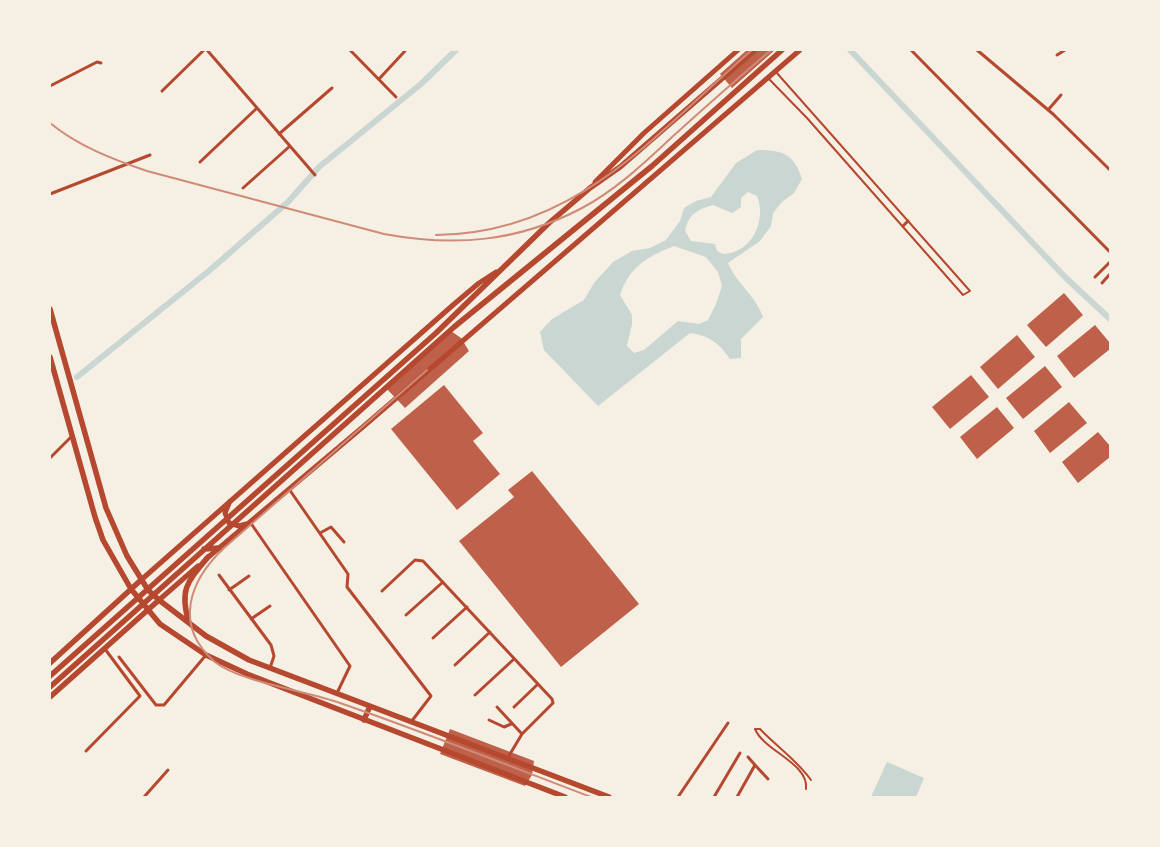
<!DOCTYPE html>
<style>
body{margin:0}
#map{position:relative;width:1160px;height:847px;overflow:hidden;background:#f6efe4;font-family:Literata,serif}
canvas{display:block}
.frame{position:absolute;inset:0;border:51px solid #f6efe4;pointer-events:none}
</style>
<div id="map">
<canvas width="1160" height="847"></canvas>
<div class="frame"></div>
</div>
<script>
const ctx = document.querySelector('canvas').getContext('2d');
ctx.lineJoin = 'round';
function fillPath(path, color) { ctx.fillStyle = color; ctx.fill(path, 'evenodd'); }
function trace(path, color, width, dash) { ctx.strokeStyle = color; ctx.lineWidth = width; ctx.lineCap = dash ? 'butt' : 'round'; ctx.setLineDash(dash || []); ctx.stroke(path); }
fillPath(new Path2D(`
 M 757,150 C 783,150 794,154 802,179 L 794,193 L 782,202 L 773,213 L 771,226 L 760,241 L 728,263 C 737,284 755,295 763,317 L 741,339 L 741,358 L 730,359 C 719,343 710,336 690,333 L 598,406 L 544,350 L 540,332 L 552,319 L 584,300 L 594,283 L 613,262 L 632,251 L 650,248 L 666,240 L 680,221 L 684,208 L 696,201 L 711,197 L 736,163 ZM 748,192 L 757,196 C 767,220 752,253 723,254 L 717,251 L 715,244 L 691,241 L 685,231 C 689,214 696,210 713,205 L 732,213 L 741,207 L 741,198 ZM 674,246 L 706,257 L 718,272 L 722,286 L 716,304 L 708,320 L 699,324 L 678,321 L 644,350 L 634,353 L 627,346 L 632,324 L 632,315 L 620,295 C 629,267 648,256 674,246 Z
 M 887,762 L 924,778 L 916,797 L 871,797 Z`), '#c9d6d2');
trace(new Path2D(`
 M 850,50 L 1065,277 L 1110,319
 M 77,377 L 210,270 L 288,202 L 319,167 L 421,84 L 456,50`), '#c9d6d2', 6);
fillPath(new Path2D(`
 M 747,50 L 775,50 L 732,88 L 720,74 Z
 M 1064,293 L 1083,315 L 1046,347 L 1027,325 Z
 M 1095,325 L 1110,343 L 1110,349 L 1074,378 L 1057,356 Z
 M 451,331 L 461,338 L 469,351 L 405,408 L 386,388 Z
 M 1017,335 L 1035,357 L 998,389 L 980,367 Z
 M 1045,366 L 1062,387 L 1023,419 L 1006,398 Z
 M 971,375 L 989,397 L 950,429 L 932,407 Z
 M 444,385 L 483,433 L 473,441 L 500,474 L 457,510 L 391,429 Z
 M 1069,402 L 1087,423 L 1050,453 L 1034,431 Z
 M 997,407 L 1014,428 L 977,459 L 960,437 Z
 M 1098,432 L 1110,446 L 1110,457 L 1078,483 L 1062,462 Z
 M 532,471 L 639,604 L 561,667 L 459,541 L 514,497 L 508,490 Z
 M 450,729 L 534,761 L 532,775 L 525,786 L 440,754 Z`), '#bf614a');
trace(new Path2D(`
 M 768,78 L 807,118 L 963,295 L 970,291 L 776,72
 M 755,729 C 764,751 809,763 806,789
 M 755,729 L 760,729 C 777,747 797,760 811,780`), '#b5482f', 2);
trace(new Path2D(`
 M 207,50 L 315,175
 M 350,50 L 396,97
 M 911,50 L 1110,252
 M 977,50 L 1053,114 L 1110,170
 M 1057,55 L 1065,50
 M 379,79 L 405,51
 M 50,86 L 97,62 L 101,63
 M 162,91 L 204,50
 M 1048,110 L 1061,95
 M 279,134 L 332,88
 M 200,162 L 257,108
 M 243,188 L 290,146
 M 50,194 L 150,155
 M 903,226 L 908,221
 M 1095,277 L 1110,262
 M 1102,283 L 1110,274
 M 50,458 L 72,436
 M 289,489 L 348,574 L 347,587 L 431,696 L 411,722
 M 250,522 L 350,666 L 337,693
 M 320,533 L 331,527 L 344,542
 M 219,575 L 271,645 L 274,656 L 270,668
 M 229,590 L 249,576
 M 382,591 L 415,560 L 423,561 L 552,699 L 553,703 L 522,734 L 507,759
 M 406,615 L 443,582
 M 251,619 L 270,606
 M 433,638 L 467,607
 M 119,657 L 156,705 L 164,705 L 206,655
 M 455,665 L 490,632
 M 475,695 L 514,659
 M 497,707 L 522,734
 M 514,707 L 538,684
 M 489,720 L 504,727 L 511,724
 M 86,751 L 140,696 L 105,649
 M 748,757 L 755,765
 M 144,797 L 168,770
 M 678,797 L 728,723
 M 714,797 L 740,753
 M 737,797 L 755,765 L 768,779`), '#b5482f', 3);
trace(new Path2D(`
 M 595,182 L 644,133 L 738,50
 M 230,501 L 225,513 L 229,523 L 239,526 L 246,524
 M 206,559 L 364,426 L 800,50
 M 141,580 L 453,305 L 479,283 L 496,272
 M 159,600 L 198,566`), '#b5482f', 5);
trace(new Path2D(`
 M 50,309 L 106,508 L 127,556 L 148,590 L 159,600 L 206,636 L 249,660 L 609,797
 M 50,357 L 95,517 L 103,540 L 131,589 L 160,624 L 206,655 L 247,674 L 565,797
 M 204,549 L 219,548
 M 189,623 C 179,590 187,582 208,557
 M 50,663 L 141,580
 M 50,676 L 436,333 L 549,223 L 590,188 L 620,167 L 755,50
 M 50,687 L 454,327 L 652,166 L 782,50
 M 50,697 L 159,600
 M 364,720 L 370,706`), '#b5482f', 5.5);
trace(new Path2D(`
 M 50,123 C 78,146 112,159 147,171 L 384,234 C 455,247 518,242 582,208 C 616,190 644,163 671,138 C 704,108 737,79 771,50
 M 436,235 C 576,234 655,134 752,50
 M 427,370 L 224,548 C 189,581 173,626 215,662 C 240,682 307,691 340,703 C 424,732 507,765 591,797`), '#cf8b77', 2);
</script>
